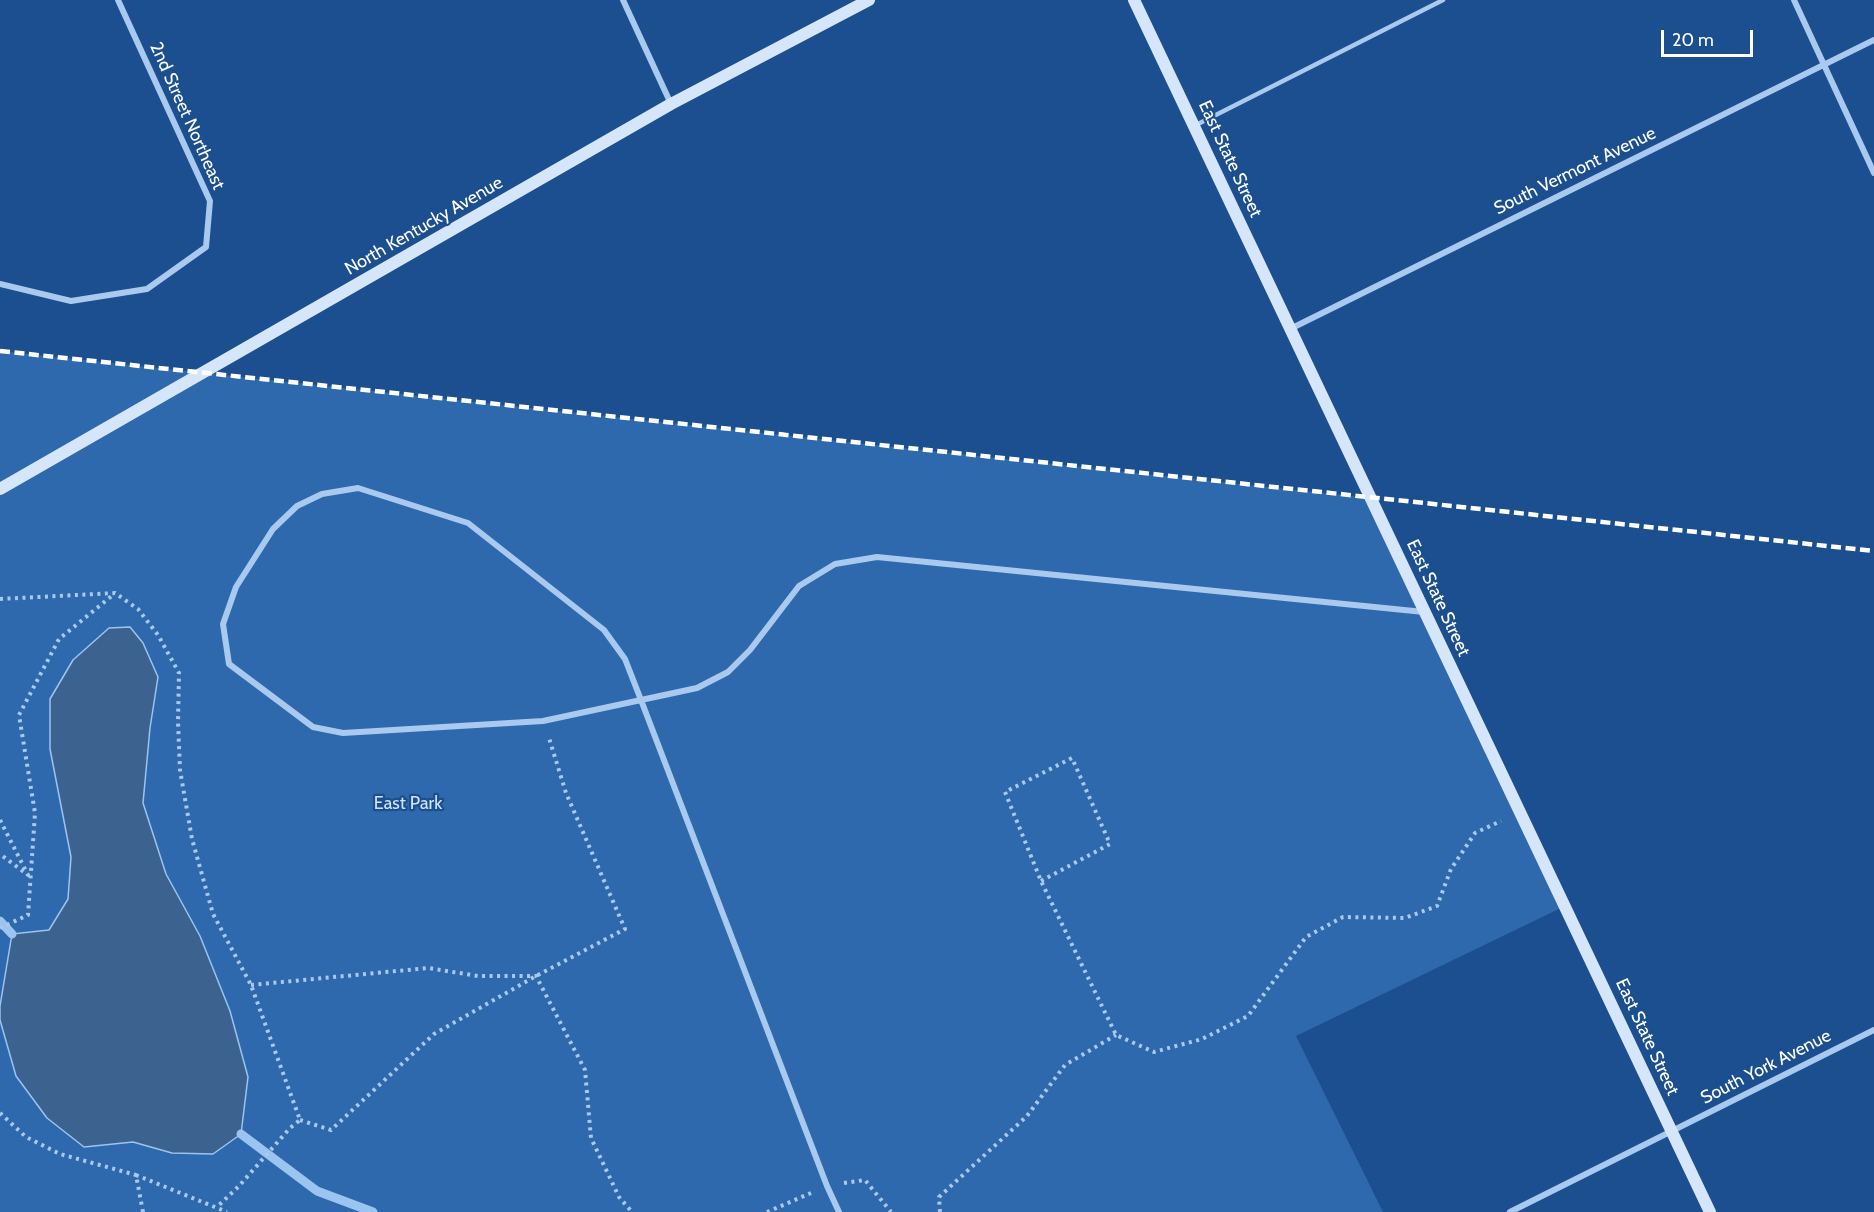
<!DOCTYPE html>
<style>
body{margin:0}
#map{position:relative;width:1874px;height:1212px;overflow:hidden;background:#1b4f8f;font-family:Cabin,sans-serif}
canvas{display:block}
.scale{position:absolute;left:1661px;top:30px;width:92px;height:27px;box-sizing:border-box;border:3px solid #fff;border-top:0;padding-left:8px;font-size:18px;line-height:21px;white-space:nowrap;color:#fff;-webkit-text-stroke:4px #1b4f8f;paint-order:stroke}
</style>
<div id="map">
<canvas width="1874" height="1212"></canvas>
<div class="scale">20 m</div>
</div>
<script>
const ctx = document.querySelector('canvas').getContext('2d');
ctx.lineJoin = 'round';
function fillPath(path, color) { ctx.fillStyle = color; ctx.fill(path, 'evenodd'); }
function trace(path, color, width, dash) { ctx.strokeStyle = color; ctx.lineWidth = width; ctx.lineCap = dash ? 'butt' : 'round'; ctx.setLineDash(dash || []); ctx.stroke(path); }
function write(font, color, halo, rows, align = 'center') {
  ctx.font = font + ' Cabin,sans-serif'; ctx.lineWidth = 4.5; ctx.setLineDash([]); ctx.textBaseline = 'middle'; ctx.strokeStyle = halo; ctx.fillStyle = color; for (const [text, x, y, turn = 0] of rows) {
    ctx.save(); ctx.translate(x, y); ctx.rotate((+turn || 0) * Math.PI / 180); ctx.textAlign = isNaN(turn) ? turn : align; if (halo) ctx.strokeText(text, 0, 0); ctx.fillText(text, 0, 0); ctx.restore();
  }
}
fillPath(new Path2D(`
 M 0,351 L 1371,498 L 1565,906 L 1296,1036 L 1383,1212 L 0,1212 Z`), '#2e69ad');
const water = new Path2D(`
 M 130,627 L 143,643 L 158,677 L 150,728 L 143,803 L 166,874 L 200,936 L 230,1011 L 248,1077 L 241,1134 L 213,1154 L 172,1153 L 133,1142 L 84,1147 L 47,1118 L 16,1076 L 0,1020 L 0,1006 L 12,934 L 49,930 L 68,899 L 71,857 L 50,749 L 50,699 L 73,660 L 109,628 Z`);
fillPath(water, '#3c6290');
trace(water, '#9cc4f0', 1.5);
trace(new Path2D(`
 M 0,921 L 12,934
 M 241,1134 L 317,1191 L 373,1212`), '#9cc4f0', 9);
trace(new Path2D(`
 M 0,599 L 115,593 L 138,609 L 158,635 L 179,673 L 178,722 L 180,770 L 192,839 L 213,914 L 251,985 L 300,1120 L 290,1128 L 239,1186 L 217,1207
 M 0,820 L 28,875 L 0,854
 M 1041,881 L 1110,844 L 1072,758 L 1005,792 L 1041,881 L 1116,1035 L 1154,1052 L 1202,1039 L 1248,1016 L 1306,937 L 1343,917 L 1405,918 L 1437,906 L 1451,869 L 1475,833 L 1501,821
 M 0,928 L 28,915 L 35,813 L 19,715 L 59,639 L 114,594
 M 251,985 L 428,968 L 478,976 L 536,976 L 585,1070 L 591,1138 L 619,1197 L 632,1212
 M 0,1113 L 26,1137 L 60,1154 L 136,1175
 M 300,1120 L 331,1130 L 434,1034 L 536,976 L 625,929 L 566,793 L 549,738
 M 844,1183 L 865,1180 L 891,1212
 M 143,1212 L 136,1175 L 227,1212
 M 767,1212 L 811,1193
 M 940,1212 L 939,1197 L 1027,1116 L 1065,1065 L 1116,1035`), '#a9c9ee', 4, [3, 4.5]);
trace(new Path2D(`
 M 1196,125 L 1443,0`), '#a9c9ee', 4.5);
trace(new Path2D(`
 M 623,0 L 671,104
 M 1794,0 L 1874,173
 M 0,284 L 71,301 L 147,289 L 206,247 L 210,201 L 118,0
 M 1290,329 L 1874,40
 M 839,1212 L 827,1186 L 641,700 L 625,659 L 604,630 L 468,523 L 358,488 L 322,494 L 297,506 L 273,529 L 236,587 L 223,624 L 229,664 L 313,727 L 343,733 L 543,721 L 697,688 L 728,672 L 750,650 L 799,586 L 835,564 L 877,557 L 1424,612
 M 1510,1212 L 1874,1030`), '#a9c9ee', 6);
trace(new Path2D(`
 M 1134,0 L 1710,1212
 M 0,489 L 671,104 L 869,0`), '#d6e6fa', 12);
trace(new Path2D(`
 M 0,351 L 1874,551`), '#fff', 4.5, [10, 4.5]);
write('18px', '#fff', '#1b4f8f', [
 ["2nd Street Northeast",187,116,66],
 ["East State Street",1230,159,65],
 ["South Vermont Avenue",1575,171,-26],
 ["North Kentucky Avenue",424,226,-30],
 ["East State Street",1438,598,65],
 ["East State Street",1647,1037,65],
 ["South York Avenue",1766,1067,-27]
]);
write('18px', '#cfe3fa', '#1b4f8f', [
 ["East Park",408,804]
]);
</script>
